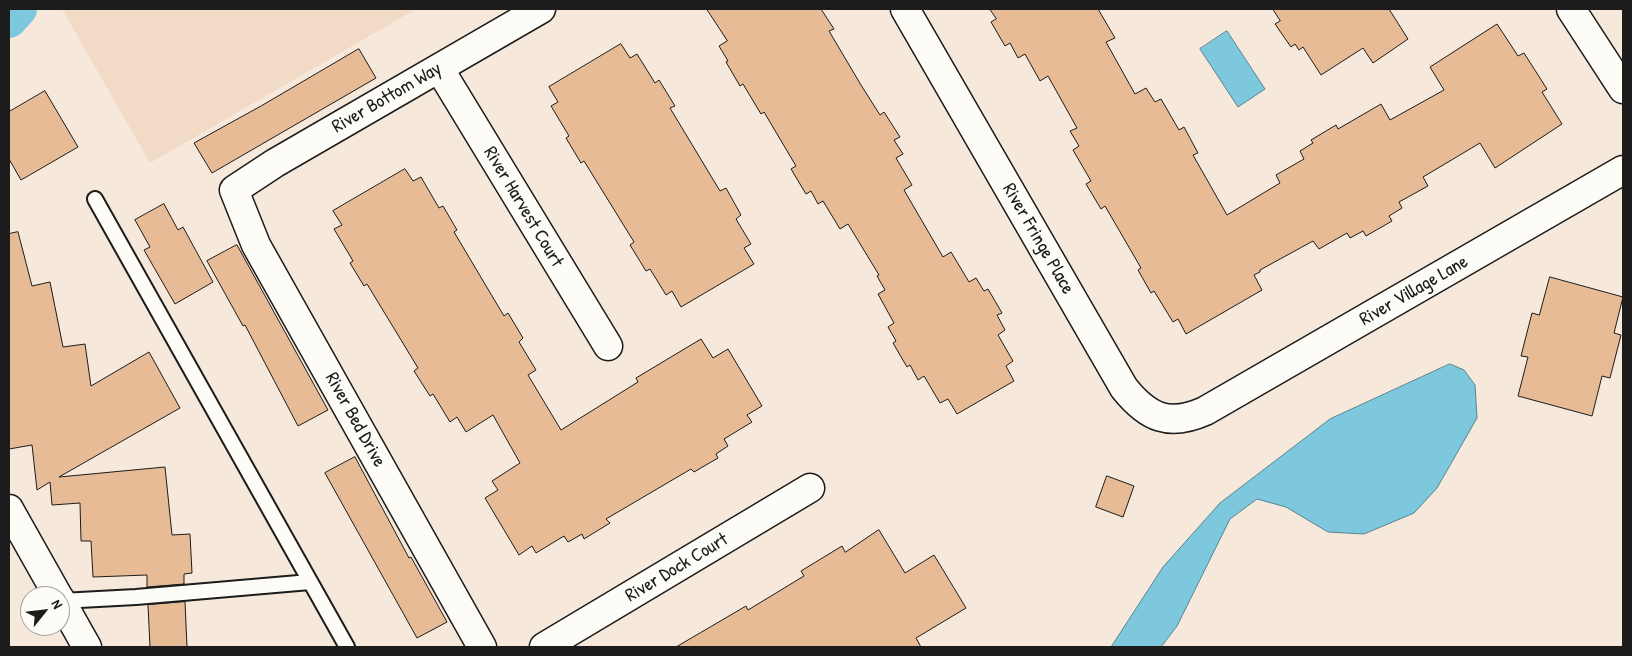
<!DOCTYPE html>
<style>
body{margin:0}
#map{position:relative;width:1632px;height:656px;overflow:hidden;background:#f6e8da;font-family:"Patrick Hand",sans-serif}
canvas{display:block}
.frame{position:absolute;inset:0;border:10px solid #1c1c1c;pointer-events:none}
.north{position:absolute;left:20px;top:586px;width:50px;height:50px;box-sizing:border-box;background:#fdfcf7;border:1px solid #a3a29f;border-radius:50%;rotate:61deg;font-size:14px;font-weight:700;line-height:20px;text-align:center;color:#1c1c1c}
.north::after{content:'';display:block;margin:auto;width:18px;height:22px;background:#1c1c1c;clip-path:polygon(50% 0,100% 100%,50% 72%,0 100%)}
</style>
<div id="map">
<canvas width="1632" height="656"></canvas>
<div class="frame"></div>
<div class="north">N</div>
</div>
<script>
const ctx = document.querySelector('canvas').getContext('2d');
ctx.lineJoin = 'round';
function fillPath(path, color) { ctx.fillStyle = color; ctx.fill(path, 'evenodd'); }
function trace(path, color, width, dash) { ctx.strokeStyle = color; ctx.lineWidth = width; ctx.lineCap = dash ? 'butt' : 'round'; ctx.setLineDash(dash || []); ctx.stroke(path); }
function write(font, color, halo, rows, align = 'center') {
  ctx.font = font + ' "Patrick Hand",sans-serif'; ctx.lineWidth = 4.5; ctx.setLineDash([]); ctx.textBaseline = 'middle'; ctx.strokeStyle = halo; ctx.fillStyle = color; for (const [text, x, y, turn = 0] of rows) {
    ctx.save(); ctx.translate(x, y); ctx.rotate((+turn || 0) * Math.PI / 180); ctx.textAlign = isNaN(turn) ? turn : align; if (halo) ctx.strokeText(text, 0, 0); ctx.fillText(text, 0, 0); ctx.restore();
  }
}
fillPath(new Path2D(`
 M 62,9 L 416,9 L 150,163 Z`), '#f1dac6');
const water = new Path2D(`
 M 1227,31 L 1265,89 L 1238,107 L 1200,49 Z
 M 1450,364 L 1464,370 L 1475,385 L 1477,418 L 1437,488 L 1414,513 L 1364,534 L 1328,532 L 1286,507 L 1257,499 L 1230,519 L 1177,626 L 1161,647 L 1111,647 L 1163,567 L 1220,503 L 1330,419 Z`);
fillPath(water, '#7ec8de');
trace(water, '#578390', 1);
trace(new Path2D(`
 M 9,20 L 19,9`), '#7ec8de', 36);
const building = new Path2D(`
 M 707,9 L 821,9 L 834,29 L 829,31 L 861,85 L 880,115 L 884,112 L 900,137 L 894,140 L 903,154 L 896,158 L 912,185 L 904,190 L 943,257 L 951,252 L 969,282 L 976,278 L 984,291 L 988,289 L 1002,313 L 997,315 L 1005,330 L 998,335 L 1013,361 L 1006,366 L 1014,381 L 957,414 L 948,399 L 940,403 L 924,376 L 918,380 L 910,365 L 907,367 L 893,343 L 896,341 L 888,327 L 894,323 L 878,294 L 885,290 L 877,276 L 879,275 L 848,224 L 840,229 L 823,201 L 818,204 L 811,191 L 806,194 L 791,169 L 796,166 L 764,112 L 761,114 L 743,84 L 740,86 L 726,62 L 728,61 L 719,46 L 727,41 Z
 M 990,9 L 1098,9 L 1115,38 L 1106,42 L 1135,94 L 1146,88 L 1155,102 L 1161,99 L 1179,130 L 1184,127 L 1198,153 L 1193,155 L 1227,215 L 1280,183 L 1276,175 L 1304,159 L 1300,151 L 1313,143 L 1311,140 L 1336,125 L 1338,129 L 1381,104 L 1390,120 L 1444,90 L 1430,67 L 1497,24 L 1518,56 L 1524,53 L 1547,89 L 1542,92 L 1562,124 L 1495,168 L 1480,143 L 1423,177 L 1428,186 L 1399,202 L 1402,208 L 1389,216 L 1392,221 L 1366,236 L 1363,231 L 1350,238 L 1347,233 L 1319,249 L 1313,241 L 1260,270 L 1260,272 L 1254,275 L 1262,290 L 1186,334 L 1178,319 L 1173,322 L 1154,291 L 1151,293 L 1138,270 L 1141,268 L 1105,206 L 1101,209 L 1086,184 L 1091,181 L 1073,150 L 1079,146 L 1070,131 L 1077,128 L 1048,76 L 1040,81 L 1025,54 L 1018,58 L 1010,43 L 1005,46 L 991,22 L 996,19 Z
 M 1273,9 L 1389,9 L 1408,39 L 1373,63 L 1363,48 L 1321,75 L 1303,47 L 1299,50 L 1295,44 L 1291,47 L 1275,24 L 1280,21 Z
 M 621,44 L 630,58 L 637,54 L 655,83 L 659,80 L 675,106 L 670,108 L 720,191 L 726,188 L 741,215 L 736,219 L 751,244 L 744,248 L 754,264 L 681,307 L 672,291 L 666,295 L 650,269 L 646,271 L 630,245 L 634,242 L 584,161 L 581,163 L 566,138 L 569,136 L 551,106 L 558,102 L 549,87 Z
 M 359,49 L 376,78 L 212,173 L 194,143 L 261,106 Z
 M 45,91 L 78,147 L 21,180 L 9,159 L 9,112 Z
 M 405,169 L 413,181 L 421,177 L 439,208 L 443,206 L 457,230 L 454,232 L 504,316 L 508,313 L 523,338 L 519,342 L 536,370 L 528,375 L 561,430 L 638,382 L 636,378 L 701,339 L 713,358 L 728,349 L 762,406 L 747,415 L 752,422 L 724,439 L 728,446 L 716,454 L 718,458 L 694,472 L 691,469 L 606,519 L 610,523 L 584,539 L 582,534 L 568,542 L 564,536 L 536,553 L 532,546 L 519,555 L 485,498 L 498,490 L 492,481 L 520,463 L 493,415 L 466,432 L 457,417 L 450,422 L 433,394 L 430,396 L 414,371 L 418,368 L 367,284 L 364,286 L 350,263 L 353,261 L 334,229 L 342,225 L 333,211 Z
 M 164,204 L 178,230 L 183,227 L 213,282 L 175,304 L 144,250 L 150,247 L 135,220 Z
 M 18,232 L 32,286 L 50,282 L 63,347 L 85,344 L 91,386 L 149,352 L 180,408 L 59,477 L 165,467 L 172,535 L 190,534 L 192,573 L 184,574 L 184,584 L 147,587 L 147,575 L 93,577 L 91,541 L 81,541 L 80,503 L 52,505 L 50,482 L 37,490 L 32,445 L 9,449 L 9,234 Z
 M 237,245 L 328,410 L 298,426 L 245,325 L 243,326 L 207,261 Z
 M 1550,277 L 1623,297 L 1614,333 L 1621,335 L 1610,378 L 1602,376 L 1592,416 L 1518,396 L 1528,357 L 1521,356 L 1532,313 L 1539,315 Z
 M 355,457 L 409,558 L 411,557 L 447,622 L 417,638 L 325,473 Z
 M 1107,476 L 1134,486 L 1123,517 L 1096,507 Z
 M 879,530 L 905,573 L 934,555 L 966,608 L 916,638 L 921,647 L 676,647 L 746,606 L 748,610 L 804,576 L 801,571 L 842,546 L 845,552 Z
 M 185,602 L 187,647 L 150,647 L 148,605 Z`);
fillPath(building, '#e6bb96');
trace(building, '#1c1c1c', 1);
const lane = new Path2D(`
 M 95,199 L 347,647
 M 61,601 L 136,597 L 310,582`);
const street = new Path2D(`
 M 905,9 L 1124,388 C 1148,418 1169,427 1205,411 L 1623,170
 M 1571,9 L 1623,89
 M 439,68 L 608,346
 M 9,509 L 58,596
 M 60,599 L 87,647
 M 482,647 L 256,245 L 234,190 L 275,163 L 541,9
 M 544,647 L 810,488`);
trace(lane, '#1c1c1c', 18);
trace(street, '#1c1c1c', 31);
trace(lane, '#fdfcf7', 14);
trace(street, '#fdfcf7', 28);
write('19px', '#1c1c1c', '#fdfcf7', [
 ["River Bottom Way",387,98,-30],
 ["River Harvest Court",523,207,59],
 ["River Fringe Place",1038,239,60],
 ["River Village Lane",1414,291,-30],
 ["River Bed Drive",355,420,61],
 ["River Dock Court",677,568,-31]
]);
</script>
